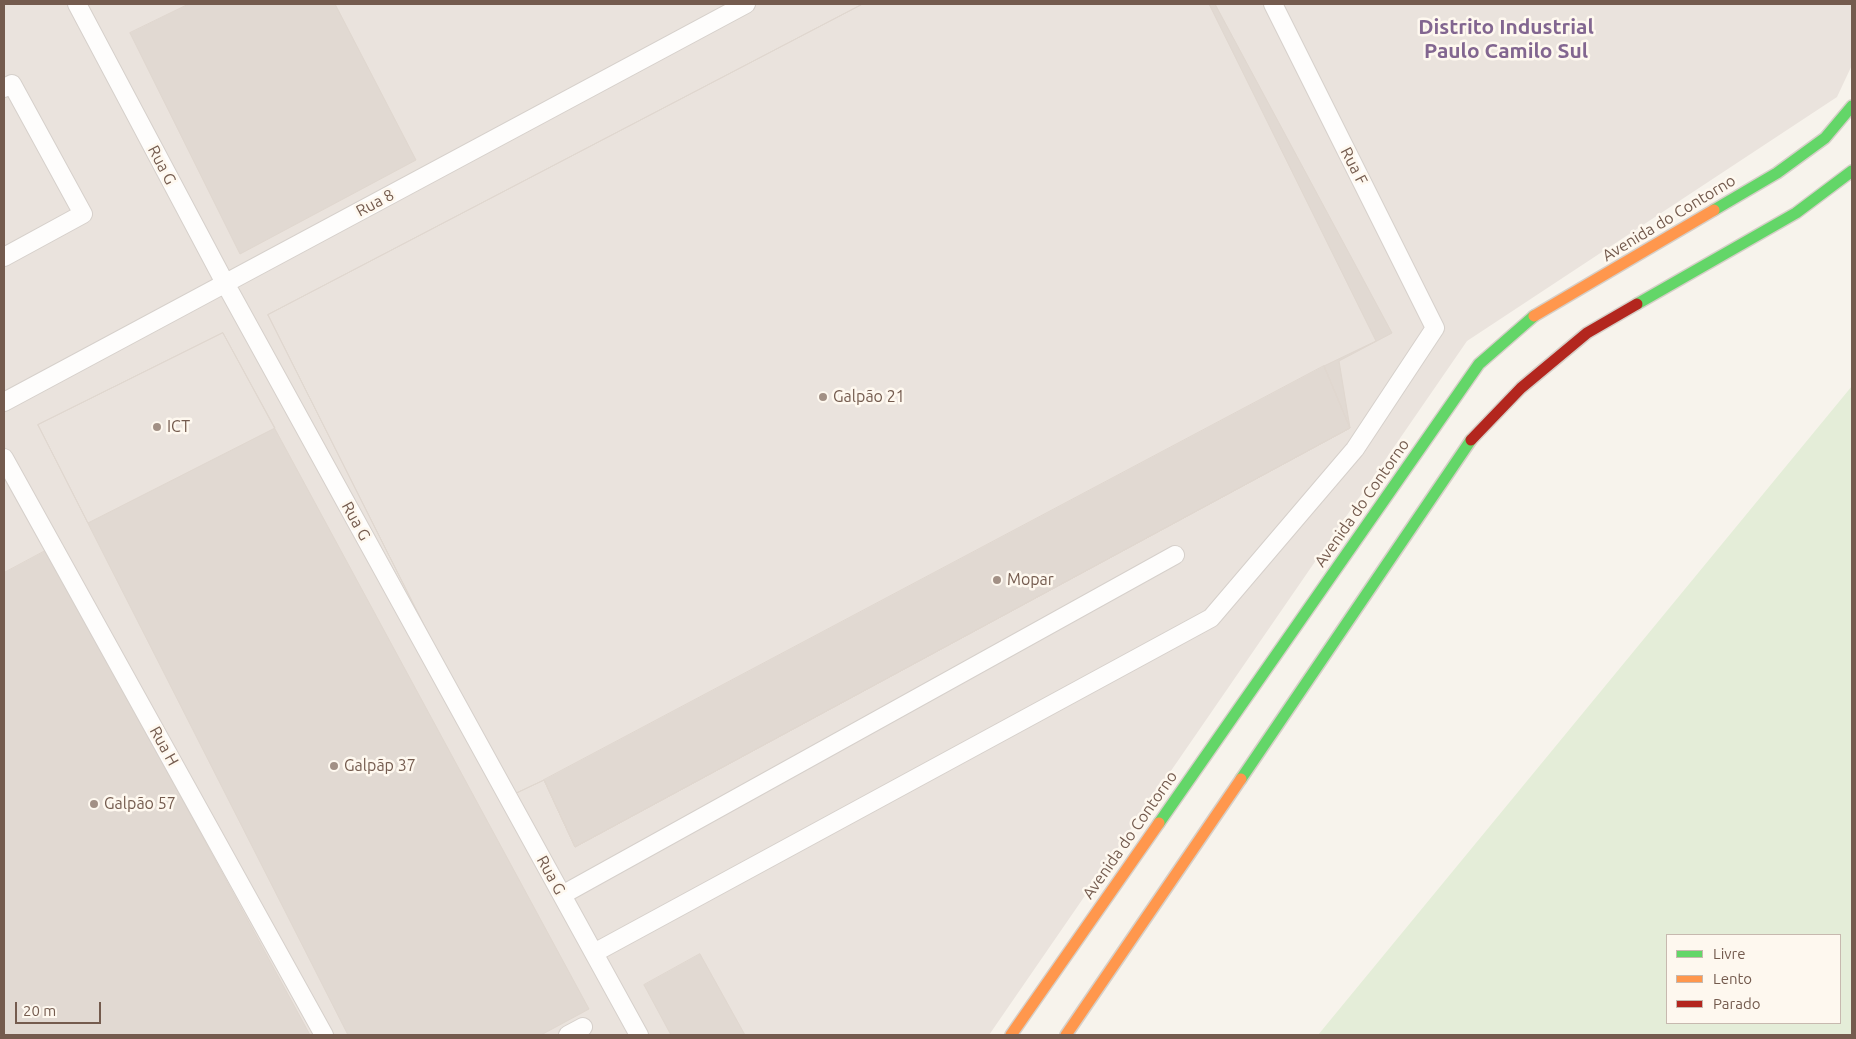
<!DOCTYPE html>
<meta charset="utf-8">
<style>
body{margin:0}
#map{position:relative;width:1856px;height:1039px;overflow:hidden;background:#f7f3ec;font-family:Ubuntu,sans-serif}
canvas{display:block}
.frame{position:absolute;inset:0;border:5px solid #745b4e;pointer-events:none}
.legend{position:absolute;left:1666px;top:934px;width:175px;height:90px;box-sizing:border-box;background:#fef8ef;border:1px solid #c7b9af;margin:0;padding:6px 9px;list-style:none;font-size:15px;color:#745b4e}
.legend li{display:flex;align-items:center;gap:10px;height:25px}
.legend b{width:25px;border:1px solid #c7b9af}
.scale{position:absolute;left:15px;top:1002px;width:86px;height:22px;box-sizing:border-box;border:2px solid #745b4e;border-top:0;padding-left:6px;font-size:15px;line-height:18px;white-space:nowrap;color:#745b4e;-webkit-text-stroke:4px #fef8ef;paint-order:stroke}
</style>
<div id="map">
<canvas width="1856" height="1039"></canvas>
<div class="frame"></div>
<ul class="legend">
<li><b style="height:6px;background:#63d668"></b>Livre</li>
<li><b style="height:6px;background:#ff974d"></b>Lento</li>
<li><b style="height:6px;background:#b3261e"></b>Parado</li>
</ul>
<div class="scale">20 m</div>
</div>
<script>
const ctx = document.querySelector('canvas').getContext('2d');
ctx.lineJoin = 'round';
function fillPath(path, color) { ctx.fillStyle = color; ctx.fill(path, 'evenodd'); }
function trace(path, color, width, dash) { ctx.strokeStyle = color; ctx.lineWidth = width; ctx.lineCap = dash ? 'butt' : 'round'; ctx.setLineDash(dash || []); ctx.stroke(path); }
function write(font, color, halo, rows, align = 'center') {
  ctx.font = font + ' Ubuntu,sans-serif'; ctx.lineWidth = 5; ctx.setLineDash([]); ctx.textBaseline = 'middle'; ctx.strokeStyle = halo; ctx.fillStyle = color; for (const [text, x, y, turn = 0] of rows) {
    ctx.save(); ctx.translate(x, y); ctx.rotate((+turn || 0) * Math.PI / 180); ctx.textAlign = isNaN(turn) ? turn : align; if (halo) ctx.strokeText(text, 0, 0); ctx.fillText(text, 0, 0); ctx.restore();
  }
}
fillPath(new Path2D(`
 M 4,4 L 1852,4 L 1852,65 L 1837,97 L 1467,341 L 989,1035 L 4,1035 Z`), '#eae3dd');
fillPath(new Path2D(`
 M 1852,386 L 1852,1035 L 1318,1035 ZM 1667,935 L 1840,935 L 1840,1023 L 1667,1023 Z`), '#e4edd8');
const building = new Path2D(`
 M 189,4 L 335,4 L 416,160 L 240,254 L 130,33 Z
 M 863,4 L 1215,4 L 1392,333 L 1339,361 L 1350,428 L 575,847 L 544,780 L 510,796 L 268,315 Z
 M 863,4 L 1209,4 L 1376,341 L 1324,366 L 1350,428 L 575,847 L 544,780 L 510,796 L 268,315 Z
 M 223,333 L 589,1009 L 541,1035 L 348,1035 L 38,425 Z
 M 223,333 L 275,428 L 88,523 L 38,425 Z
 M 1324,366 L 1350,428 L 575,847 L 544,780 Z
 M 47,550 L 310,1035 L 4,1035 L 4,573 Z
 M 700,954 L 745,1035 L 671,1035 L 644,985 Z`);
fillPath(building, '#e1d9d2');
trace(building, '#e0d7cf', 1);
const lane = new Path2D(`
 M 77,4 L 225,283 L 639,1035
 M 4,88 L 12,84 L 83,214 L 4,257
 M 4,402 L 746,4
 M 4,458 L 324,1035
 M 562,895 L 1175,555
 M 594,953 L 1211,618 L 1355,449 L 1435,328 L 1273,4
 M 568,1035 L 583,1027`);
const fast = new Path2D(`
 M 1714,210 L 1777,173 L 1825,138 L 1852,106
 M 1637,304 L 1796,213 L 1852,171
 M 1241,779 L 1471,440
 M 1159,823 L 1479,364 L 1534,316`);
const slow = new Path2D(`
 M 1534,316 L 1714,210
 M 1011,1035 L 1159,823
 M 1066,1035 L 1241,779`);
const jam = new Path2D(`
 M 1471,440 L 1521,388 L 1587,333 L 1637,304`);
trace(lane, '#d6d0cb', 20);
trace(fast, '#d6cfc8', 14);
trace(slow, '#d6cfc8', 14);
trace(jam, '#d6cfc8', 14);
trace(lane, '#fefdfc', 18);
trace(fast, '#63d668', 11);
trace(slow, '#ff974d', 11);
trace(jam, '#b3261e', 11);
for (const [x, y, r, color] of [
 [823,397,5,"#a29085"],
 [157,427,5,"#a29085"],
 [997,580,5,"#a29085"],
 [334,766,5,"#a29085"],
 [94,804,5,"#a29085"]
]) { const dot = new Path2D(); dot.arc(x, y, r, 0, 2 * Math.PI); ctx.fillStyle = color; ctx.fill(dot); trace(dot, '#fef8ef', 2); }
write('16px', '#745b4e', '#fef8ef', [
 ["Rua G",162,165,62],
 ["Rua F",1354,166,63],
 ["Rua 8",375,203,-28],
 ["Avenida do Contorno",1669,218,-31],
 ["Avenida do Contorno",1362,503,-55],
 ["Rua G",356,521,61],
 ["Rua H",164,746,61],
 ["Avenida do Contorno",1130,835,-55],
 ["Rua G",551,875,61]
]);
write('16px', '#745b4e', '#fef8ef', [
 ["Galpão 21",833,397],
 ["ICT",167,427],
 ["Mopar",1007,580],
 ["Galpãp 37",344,766],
 ["Galpão 57",104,804]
], 'left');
write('bold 21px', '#826690', '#fef8ef', [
 ["Distrito Industrial",1506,27],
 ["Paulo Camilo Sul",1506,51]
]);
</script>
